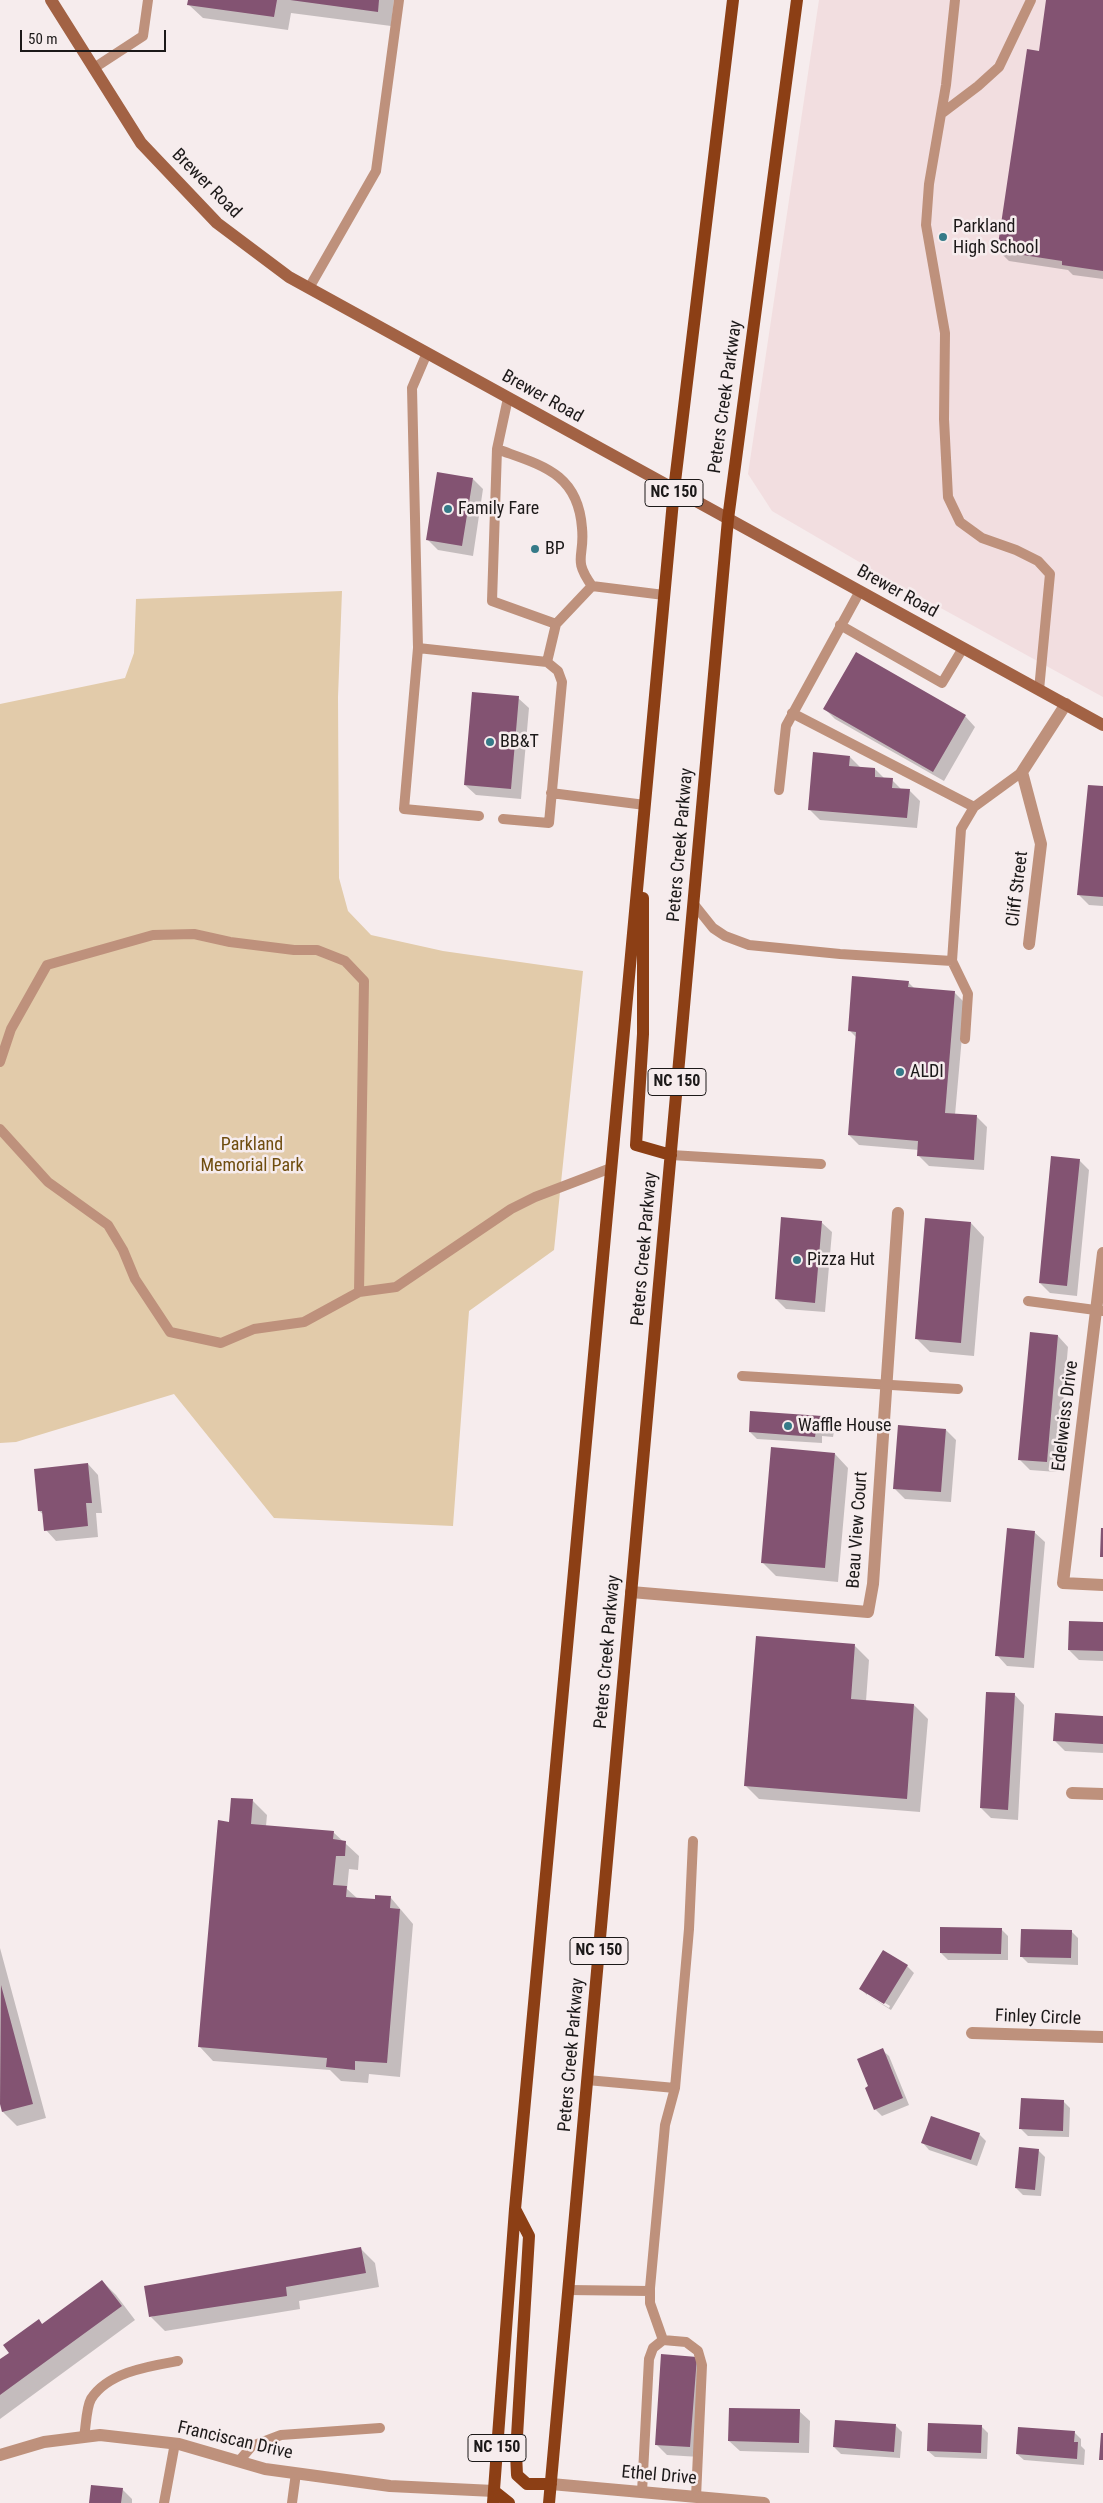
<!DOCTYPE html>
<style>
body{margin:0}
#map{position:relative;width:1103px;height:2503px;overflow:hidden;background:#f6eced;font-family:"Roboto Condensed",sans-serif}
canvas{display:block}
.scale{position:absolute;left:20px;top:30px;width:146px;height:22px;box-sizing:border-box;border:2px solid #1c1919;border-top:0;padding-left:6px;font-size:15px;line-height:18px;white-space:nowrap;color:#1c1919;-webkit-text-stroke:4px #f6eced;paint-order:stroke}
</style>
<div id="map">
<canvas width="1103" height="2503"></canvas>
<div class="scale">50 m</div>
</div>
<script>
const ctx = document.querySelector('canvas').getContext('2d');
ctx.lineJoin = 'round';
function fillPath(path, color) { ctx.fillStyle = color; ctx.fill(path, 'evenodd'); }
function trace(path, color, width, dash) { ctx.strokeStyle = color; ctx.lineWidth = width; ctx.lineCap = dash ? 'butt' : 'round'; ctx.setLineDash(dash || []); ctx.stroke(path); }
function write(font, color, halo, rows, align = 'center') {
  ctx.font = font + ' "Roboto Condensed",sans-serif'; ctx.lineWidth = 5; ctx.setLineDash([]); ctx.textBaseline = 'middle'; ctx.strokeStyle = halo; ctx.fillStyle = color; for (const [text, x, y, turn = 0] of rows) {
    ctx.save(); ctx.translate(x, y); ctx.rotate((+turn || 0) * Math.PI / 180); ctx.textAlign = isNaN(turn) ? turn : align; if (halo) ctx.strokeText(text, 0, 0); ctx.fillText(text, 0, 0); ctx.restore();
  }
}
fillPath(new Path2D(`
 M 819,0 L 1103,0 L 1103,697 L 897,584 L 772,511 L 748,474 Z`), '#f2dee0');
fillPath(new Path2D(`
 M 342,591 L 338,697 L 339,878 L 348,911 L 371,935 L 443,951 L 583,971 L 554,1250 L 469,1311 L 453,1526 L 274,1518 L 174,1394 L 16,1442 L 0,1443 L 0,704 L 125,678 L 134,653 L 136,599 Z`), '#e2cbaa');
fillPath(new Path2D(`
 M 189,0 L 394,0 L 391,26 L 291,13 L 288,30 L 203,18 L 189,5 Z
 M 1048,0 L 1103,0 L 1103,279 L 1073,275 L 1068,270 L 1009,261 L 999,251 L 1040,52 Z
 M 473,479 L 483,489 L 473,556 L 438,550 L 428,540 Z
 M 518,698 L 529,708 L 521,799 L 476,795 L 465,785 Z
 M 825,709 L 965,716 L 975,727 L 944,781 L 835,719 Z
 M 850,757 L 861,768 L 875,769 L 885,779 L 892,780 L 902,790 L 909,790 L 920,801 L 917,828 L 820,820 L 810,810 Z
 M 1103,788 L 1103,906 L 1089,905 L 1079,895 Z
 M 908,982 L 915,989 L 954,992 L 965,1003 L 955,1115 L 977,1117 L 987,1127 L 984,1170 L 929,1166 L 918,1155 L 919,1150 L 859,1145 L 849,1135 L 857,1038 L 849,1030 Z
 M 1079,1160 L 1089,1170 L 1077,1296 L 1050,1293 L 1040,1283 Z
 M 821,1222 L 832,1232 L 825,1312 L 786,1309 L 776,1299 Z
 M 971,1223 L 984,1237 L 974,1356 L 930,1352 L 916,1338 Z
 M 1031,1334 L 1058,1336 L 1068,1347 L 1057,1472 L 1030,1470 L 1019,1459 Z
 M 822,1417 L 834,1431 L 833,1437 L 822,1436 L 822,1443 L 757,1439 L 750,1432 Z
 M 946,1430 L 956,1440 L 951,1502 L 905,1499 L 894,1488 Z
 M 835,1454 L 848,1468 L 838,1582 L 776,1576 L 762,1562 Z
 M 88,1464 L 98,1475 L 102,1513 L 96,1513 L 98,1537 L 56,1541 L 46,1530 L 44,1515 L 39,1511 Z
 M 1034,1532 L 1045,1542 L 1034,1668 L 1007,1666 L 997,1655 Z
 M 1103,1624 L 1103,1661 L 1079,1660 L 1069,1650 Z
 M 855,1646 L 869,1660 L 866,1701 L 914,1705 L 928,1719 L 920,1812 L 759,1799 L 745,1785 Z
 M 1014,1694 L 1024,1705 L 1018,1820 L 991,1818 L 981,1808 Z
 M 1103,1717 L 1103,1753 L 1065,1751 L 1055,1741 Z
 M 253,1801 L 267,1815 L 266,1826 L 333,1832 L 359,1856 L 358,1870 L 349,1869 L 347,1889 L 358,1899 L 376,1901 L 391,1898 L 413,1924 L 400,2077 L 369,2074 L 368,2083 L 341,2081 L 330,2070 L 213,2061 L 200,2047 L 230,1823 Z
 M 1001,1929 L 1008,1936 L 1008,1960 L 948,1960 L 941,1953 Z
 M 1071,1931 L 1078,1938 L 1078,1965 L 1028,1963 L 1022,1957 Z
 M 0,1948 L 46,2118 L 17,2126 L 3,2112 L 0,2100 Z
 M 907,1966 L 914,1973 L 891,2010 L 867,1995 L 889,2008 L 890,2006 L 867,1992 L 867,1995 L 861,1989 Z
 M 882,2050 L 889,2056 L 909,2105 L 882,2116 L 875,2109 L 870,2087 Z
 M 1063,2101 L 1070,2108 L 1069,2137 L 1028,2136 L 1021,2129 Z
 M 979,2134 L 986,2141 L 977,2166 L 929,2150 L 923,2143 Z
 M 1038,2150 L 1045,2157 L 1041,2196 L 1023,2195 L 1016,2188 Z
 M 361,2249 L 375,2263 L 379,2287 L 299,2301 L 300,2309 L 165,2331 L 151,2317 Z
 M 102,2281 L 116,2295 L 135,2320 L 0,2419 L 0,2361 L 43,2325 Z
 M 696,2358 L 706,2368 L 700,2457 L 667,2455 L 656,2444 Z
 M 799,2411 L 810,2421 L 809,2453 L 740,2451 L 729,2441 Z
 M 896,2426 L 902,2432 L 900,2458 L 841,2454 L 834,2447 Z
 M 981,2426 L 988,2433 L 987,2459 L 935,2457 L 928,2451 Z
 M 1074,2432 L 1081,2439 L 1081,2446 L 1085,2450 L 1084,2465 L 1024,2460 L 1017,2454 Z
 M 122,2489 L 132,2499 L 132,2503 L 91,2503 Z`), '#0003');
fillPath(new Path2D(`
 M 188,0 L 277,0 L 274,17 L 187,5 Z
 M 290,0 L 379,0 L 378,12 Z
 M 1046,0 L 1103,0 L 1103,271 L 1062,265 L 1062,261 L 997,251 L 1027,49 L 1039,51 Z
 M 437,472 L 473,478 L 462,546 L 426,540 Z
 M 856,652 L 966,715 L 933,772 L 823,709 Z
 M 472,692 L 519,696 L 511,789 L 464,785 Z
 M 813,752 L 850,756 L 849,766 L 875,768 L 875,777 L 893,778 L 892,788 L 910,789 L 907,818 L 808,810 Z
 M 1088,785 L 1103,786 L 1103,897 L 1077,895 Z
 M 852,976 L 909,981 L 908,987 L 955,991 L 945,1113 L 977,1115 L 974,1160 L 917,1156 L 918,1141 L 848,1135 L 856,1032 L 848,1031 Z
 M 1051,1156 L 1080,1159 L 1067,1286 L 1039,1283 Z
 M 781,1217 L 822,1221 L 815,1303 L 775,1299 Z
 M 925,1218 L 971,1222 L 961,1343 L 915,1339 Z
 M 1030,1332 L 1058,1335 L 1047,1462 L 1018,1460 Z
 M 750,1411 L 822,1416 L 822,1423 L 827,1423 L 827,1430 L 816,1430 L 815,1437 L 749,1432 Z
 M 898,1425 L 946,1429 L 941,1492 L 893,1489 Z
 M 771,1447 L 835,1453 L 825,1568 L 761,1563 Z
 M 88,1463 L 92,1503 L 86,1503 L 88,1526 L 44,1531 L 42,1511 L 38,1511 L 34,1469 Z
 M 1007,1528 L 1035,1531 L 1024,1658 L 995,1656 Z
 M 1101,1528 L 1103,1528 L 1103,1557 L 1100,1557 Z
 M 1069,1621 L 1103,1622 L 1103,1651 L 1068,1650 Z
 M 756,1636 L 855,1644 L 851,1699 L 914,1704 L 907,1799 L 744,1786 Z
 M 986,1692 L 1015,1693 L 1008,1810 L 980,1808 Z
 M 1055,1713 L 1103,1716 L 1103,1744 L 1053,1741 Z
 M 231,1798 L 253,1799 L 251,1824 L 334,1831 L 333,1839 L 346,1841 L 345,1856 L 336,1856 L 333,1885 L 347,1886 L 346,1897 L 375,1899 L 375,1895 L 391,1896 L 390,1908 L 400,1909 L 387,2063 L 355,2061 L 355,2070 L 326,2067 L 327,2058 L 198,2047 L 218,1820 L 229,1822 Z
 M 940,1927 L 1002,1928 L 1001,1954 L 940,1953 Z
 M 1021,1929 L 1072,1930 L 1071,1958 L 1020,1957 Z
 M 883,1950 L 908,1965 L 884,2004 L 859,1989 Z
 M 1,1985 L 33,2104 L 2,2112 L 0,2104 Z
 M 883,2048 L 903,2098 L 874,2110 L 865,2088 L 868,2086 L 857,2059 Z
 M 1021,2098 L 1064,2100 L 1063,2131 L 1019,2129 Z
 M 931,2116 L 980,2133 L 971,2160 L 921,2143 Z
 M 1019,2147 L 1039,2149 L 1035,2190 L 1015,2188 Z
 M 361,2247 L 366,2273 L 286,2287 L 287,2296 L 149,2317 L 144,2286 Z
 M 102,2280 L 122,2306 L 0,2395 L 0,2359 L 9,2353 L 3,2345 L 39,2319 L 42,2324 Z
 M 661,2354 L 697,2357 L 690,2447 L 655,2445 Z
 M 729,2408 L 800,2409 L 799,2443 L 728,2441 Z
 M 835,2420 L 896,2424 L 894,2452 L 833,2447 Z
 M 928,2423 L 982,2425 L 981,2453 L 927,2451 Z
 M 1018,2427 L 1075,2431 L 1074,2442 L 1078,2442 L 1077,2459 L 1016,2454 Z
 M 1101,2433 L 1103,2433 L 1103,2460 L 1099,2460 Z
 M 91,2485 L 123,2488 L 121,2503 L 89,2503 Z`), '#835372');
trace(new Path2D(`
 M 955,0 L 946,85 L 929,184 L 926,225 L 945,333 L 944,419 L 948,497 L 960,522 L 982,538 L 1016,550 L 1038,561 L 1050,574 L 1039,690
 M 94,68 L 143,36 L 148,0
 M 941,114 L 978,86 L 999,67 L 1031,0
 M 309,288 L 376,171 L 399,0
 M 427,353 L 412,388 L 418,648 L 404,809 L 479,816
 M 508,398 L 497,449 L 492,601 L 556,624 L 592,586 L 664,595
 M 497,449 C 540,465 578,472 582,528 C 585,558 572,558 592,586
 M 840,625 L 942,683 L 963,648
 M 418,648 L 547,662 L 558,671 L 562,682 L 549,823 L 503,819
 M 547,662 L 556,624
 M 792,713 L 974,807
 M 779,790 L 786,726 L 860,591
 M 551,793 L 645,805
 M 693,903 L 713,928 L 725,936 L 749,945 L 840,954 L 952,961 L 968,994 L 965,1039
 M 952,961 L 961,829 L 974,807 L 1022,772
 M 0,1062 L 11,1029 L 47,965 L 153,935 L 194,934 L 230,942 L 294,950 L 317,950 L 345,961 L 364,981 L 359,1292 L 304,1322 L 254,1329 L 221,1343 L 170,1332 L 135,1279 L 123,1250 L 108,1225 L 48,1182 L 0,1129
 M 671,1155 L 821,1164
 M 359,1292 L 396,1287 L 511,1209 L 535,1197 L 611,1168
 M 1028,1301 L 1103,1311
 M 742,1376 L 958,1389
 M 587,2080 L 675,2088
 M 568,2290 L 650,2291
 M 663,2340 L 650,2303 L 650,2288 L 665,2125 L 675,2088 L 689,1929 L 693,1841
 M 84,2437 C 86,2427 86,2408 91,2399 C 108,2372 150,2366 178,2361
 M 239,2461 L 252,2446 L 281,2435 L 380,2428
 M 642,2492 L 649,2359 L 653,2348 L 663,2340 L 686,2342 L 698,2351 L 702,2365 L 696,2497
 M 164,2503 L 175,2443
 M 292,2503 L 296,2473`), '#be917c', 10);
trace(new Path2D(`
 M 1029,944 L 1041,844 L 1022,772 L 1066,704
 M 1103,1253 L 1063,1583 L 1103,1585
 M 631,1592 L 868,1612 L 873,1584 L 898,1213
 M 1072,1793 L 1103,1794
 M 972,2033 L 1103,2037
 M 0,2455 L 44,2442 L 100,2435 L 179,2444 L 265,2469 L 390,2486 L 494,2491
 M 551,2484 L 764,2503`), '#be917c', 12);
trace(new Path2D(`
 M 51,0 L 141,143 L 217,223 L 289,277 L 1103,725`), '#a26244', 12);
trace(new Path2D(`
 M 643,898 L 643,1034 L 636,1145 L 671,1155
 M 515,2209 L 529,2236 L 516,2453 L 517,2475 L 527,2484 L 551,2484
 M 494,2491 L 509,2503
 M 493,2503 L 515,2209 L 674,490 L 733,0
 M 549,2503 L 728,519 L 797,0`), '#8c3f15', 12);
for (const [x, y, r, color] of [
 [943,237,5,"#357a88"],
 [448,509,5,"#357a88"],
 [535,549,5,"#357a88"],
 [490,742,5,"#357a88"],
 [900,1072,5,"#357a88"],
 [797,1260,5,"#357a88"],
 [788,1426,5,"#357a88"]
]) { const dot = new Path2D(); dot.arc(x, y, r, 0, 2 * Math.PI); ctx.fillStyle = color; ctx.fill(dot); trace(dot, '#f6eced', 2); }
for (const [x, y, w] of [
 [674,493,58],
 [677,1082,58],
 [599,1951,58],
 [497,2448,58]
]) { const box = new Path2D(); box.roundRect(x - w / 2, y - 13.5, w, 27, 4); ctx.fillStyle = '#f6eced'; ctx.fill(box); trace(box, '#1c1919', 1); }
write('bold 16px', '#1c1919', null, [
 ["NC 150",674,493],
 ["NC 150",677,1082],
 ["NC 150",599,1951],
 ["NC 150",497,2448]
]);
write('18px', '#1c1919', '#f6eced', [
 ["Brewer Road",206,184,45],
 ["Brewer Road",542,397,29],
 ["Peters Creek Parkway",726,397,-82],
 ["Brewer Road",897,592,29],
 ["Peters Creek Parkway",681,845,-85],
 ["Cliff Street",1018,889,-83],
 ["Peters Creek Parkway",645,1249,-85],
 ["Edelweiss Drive",1066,1416,-83],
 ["Beau View Court",858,1530,-86],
 ["Peters Creek Parkway",608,1652,-85],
 ["Finley Circle",1038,2018,2],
 ["Peters Creek Parkway",572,2055,-85],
 ["Franciscan Drive",235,2441,13],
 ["Ethel Drive",659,2476,5]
]);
write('18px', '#1c1919', '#f6eced', [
 ["Parkland",953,227],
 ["High School",953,248],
 ["Family Fare",458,509],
 ["BP",545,549],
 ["BB&T",500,742],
 ["ALDI",910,1072],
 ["Pizza Hut",807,1260],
 ["Waffle House",798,1426]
], 'left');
write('18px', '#6f4d0f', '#f6eced', [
 ["Parkland",252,1145],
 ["Memorial Park",252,1166]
]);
</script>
